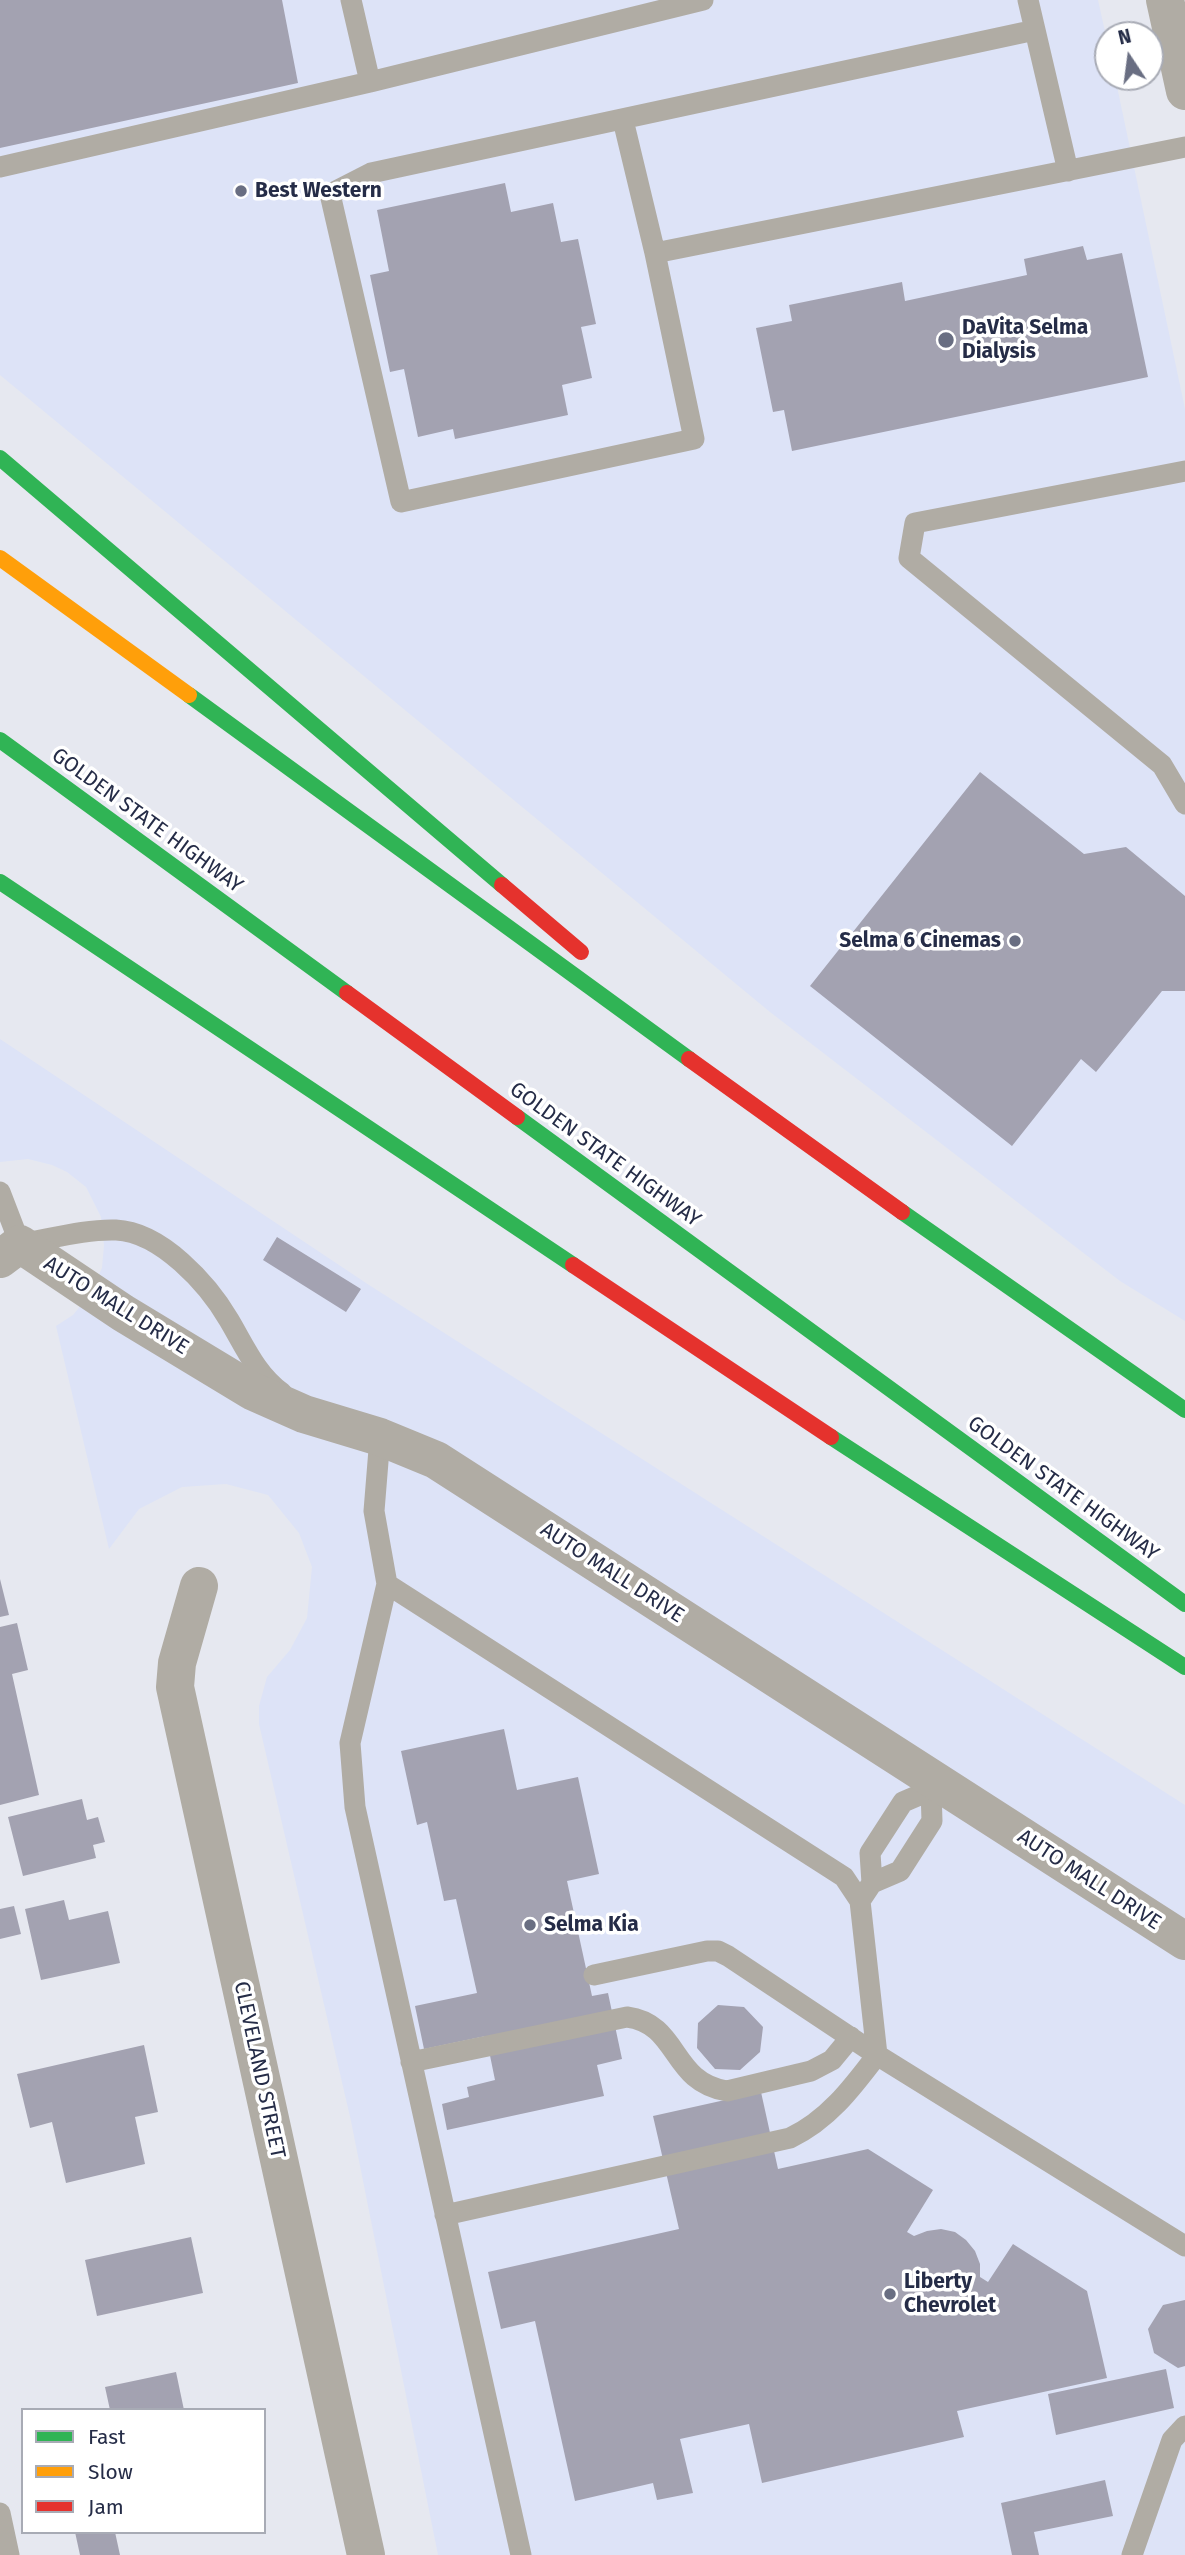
<!DOCTYPE html>
<style>
body{margin:0}
#map{position:relative;width:1185px;height:2555px;overflow:hidden;background:#e6e8f0;font-family:"Fira Sans",sans-serif}
canvas{display:block}
.legend{position:absolute;left:21px;top:2408px;width:245px;height:126px;box-sizing:border-box;background:#fff;border:2px solid #a8abb5;margin:0;padding:9px 12px;list-style:none;font-size:21px;color:#252c47}
.legend li{display:flex;align-items:center;gap:14px;height:35px}
.legend b{width:35px;border:2px solid #a8abb5}
.north{position:absolute;left:1094px;top:21px;width:70px;height:70px;box-sizing:border-box;background:#fff;border:2px solid #a8abb5;border-radius:50%;rotate:347deg;font-size:19px;font-weight:700;line-height:28px;text-align:center;color:#252c47}
.north::after{content:'';display:block;margin:auto;width:24px;height:32px;background:#696e82;clip-path:polygon(50% 0,100% 100%,50% 72%,0 100%)}
</style>
<div id="map">
<canvas width="1185" height="2555"></canvas>
<ul class="legend">
<li><b style="height:9px;background:#30b455"></b>Fast</li>
<li><b style="height:9px;background:#ff9f0a"></b>Slow</li>
<li><b style="height:9px;background:#e5322d"></b>Jam</li>
</ul>
<div class="north">N</div>
</div>
<script>
const ctx = document.querySelector('canvas').getContext('2d');
ctx.lineJoin = 'round';
function fillPath(path, color) { ctx.fillStyle = color; ctx.fill(path, 'evenodd'); }
function trace(path, color, width, dash) { ctx.strokeStyle = color; ctx.lineWidth = width; ctx.lineCap = dash ? 'butt' : 'round'; ctx.setLineDash(dash || []); ctx.stroke(path); }
function write(font, color, halo, rows, align = 'center') {
  ctx.font = font + ' "Fira Sans",sans-serif'; ctx.lineWidth = 7; ctx.setLineDash([]); ctx.textBaseline = 'middle'; ctx.strokeStyle = halo; ctx.fillStyle = color; for (const [text, x, y, turn = 0] of rows) {
    ctx.save(); ctx.translate(x, y); ctx.rotate((+turn || 0) * Math.PI / 180); ctx.textAlign = isNaN(turn) ? turn : align; if (halo) ctx.strokeText(text, 0, 0); ctx.fillText(text, 0, 0); ctx.restore();
  }
}
fillPath(new Path2D(`
 M 0,0 L 1098,0 L 1108,45 L 1108,77 L 1115,77 L 1185,409 L 1185,1321 L 1120,1281 L 770,1012 L 0,375 Z
 M 0,1039 L 369,1285 L 1185,1805 L 1185,2555 L 438,2555 L 351,2121 L 259,1724 L 259,1706 L 267,1677 L 290,1650 L 307,1618 L 312,1567 L 299,1533 L 268,1495 L 226,1484 L 182,1487 L 139,1509 L 109,1549 L 56,1326 L 73,1315 L 90,1294 L 102,1268 L 104,1245 L 101,1217 L 86,1187 L 67,1172 L 52,1165 L 28,1159 L 0,1162 Z`), '#dde3f7');
fillPath(new Path2D(`
 M 0,0 L 282,0 L 298,83 L 0,148 Z
 M 505,183 L 511,212 L 553,203 L 561,242 L 578,239 L 596,324 L 581,327 L 592,378 L 562,385 L 568,415 L 455,439 L 453,429 L 418,437 L 404,369 L 390,372 L 370,275 L 389,271 L 377,210 Z
 M 1083,246 L 1087,260 L 1122,253 L 1148,377 L 792,451 L 784,410 L 773,412 L 756,328 L 792,321 L 789,305 L 902,282 L 905,301 L 1027,275 L 1024,259 Z
 M 980,772 L 1084,854 L 1126,847 L 1185,896 L 1185,991 L 1162,991 L 1096,1072 L 1081,1059 L 1012,1146 L 810,986 Z
 M 277,1237 L 361,1289 L 346,1312 L 263,1260 Z
 M 0,1579 L 9,1615 L 0,1617 Z
 M 17,1623 L 28,1670 L 12,1674 L 39,1795 L 0,1805 L 0,1627 Z
 M 504,1729 L 517,1790 L 578,1777 L 599,1874 L 567,1881 L 592,1996 L 608,1993 L 622,2059 L 597,2065 L 604,2096 L 447,2130 L 442,2104 L 469,2097 L 467,2087 L 495,2080 L 486,2036 L 424,2049 L 415,2006 L 477,1993 L 456,1899 L 444,1901 L 427,1822 L 417,1825 L 401,1751 Z
 M 82,1799 L 87,1820 L 98,1817 L 105,1842 L 93,1845 L 96,1858 L 23,1876 L 8,1817 Z
 M 64,1900 L 69,1920 L 108,1911 L 120,1963 L 41,1980 L 25,1909 Z
 M 14,1906 L 21,1934 L 0,1939 L 0,1909 Z
 M 718,2005 L 744,2007 L 763,2027 L 760,2052 L 740,2070 L 715,2069 L 697,2048 L 698,2023 Z
 M 144,2045 L 158,2112 L 135,2117 L 145,2164 L 66,2183 L 52,2122 L 30,2128 L 17,2074 Z
 M 761,2092 L 778,2169 L 868,2149 L 933,2190 L 907,2232 L 914,2236 L 927,2231 L 941,2229 L 955,2232 L 966,2240 L 975,2251 L 980,2264 L 980,2277 L 988,2282 L 1013,2244 L 1087,2291 L 1107,2378 L 957,2411 L 964,2437 L 762,2483 L 749,2424 L 680,2439 L 693,2493 L 657,2500 L 653,2483 L 575,2501 L 535,2321 L 501,2329 L 488,2272 L 679,2229 L 653,2116 Z
 M 191,2237 L 203,2293 L 97,2316 L 85,2260 Z
 M 1185,2300 L 1185,2366 L 1178,2368 L 1154,2353 L 1148,2329 L 1163,2305 Z
 M 1166,2369 L 1174,2408 L 1056,2435 L 1048,2394 Z
 M 176,2372 L 184,2410 L 110,2410 L 105,2387 Z
 M 1105,2480 L 1113,2516 L 1034,2532 L 1039,2555 L 1012,2555 L 1001,2503 Z
 M 75,2532 L 115,2532 L 120,2555 L 80,2555 Z`), '#a3a2b1');
trace(new Path2D(`
 M 351,0 L 370,82 L 703,0
 M 1028,0 L 1068,171
 M 1035,30 L 371,173 L 330,194 L 401,502 L 694,439 L 655,253 L 1185,147
 M 623,120 L 655,253
 M 0,167 L 370,82
 M 1185,471 L 915,523 L 909,558 L 1162,765 L 1185,804
 M 0,1192 L 20,1244 C 51,1239 84,1229 116,1230 C 161,1232 208,1284 229,1320 C 245,1347 256,1374 282,1393
 M 380,1437 L 374,1511 L 387,1584 L 350,1743 L 355,1807 L 521,2555
 M 387,1584 L 844,1877 L 860,1901 L 877,2055 L 1185,2246
 M 872,1883 L 870,1853 L 903,1802 L 931,1790
 M 860,1901 L 872,1883 L 900,1871 L 932,1821 L 931,1790 L 936,1781
 M 411,2062 L 627,2017 C 680,2024 670,2082 727,2091 L 811,2071 L 832,2060 L 851,2037
 M 445,2215 L 790,2138 C 828,2120 852,2088 877,2055 L 728,1956 L 718,1951 L 707,1951 L 594,1975
 M 0,2513 L 9,2555
 M 1132,2555 L 1172,2440 L 1185,2426`), '#b0aca4', 21);
trace(new Path2D(`
 M 1165,0 L 1185,91
 M 0,1259 L 20,1244 L 123,1313 L 252,1391 L 304,1414 L 380,1437 L 436,1460 L 1185,1941
 M 199,1586 L 177,1663 L 175,1687 L 366,2555`), '#b0aca4', 38);
trace(new Path2D(`
 M 0,458 L 502,885
 M 189,695 L 689,1059
 M 0,740 L 347,993
 M 0,882 L 573,1265
 M 517,1117 L 1185,1604
 M 902,1212 L 1185,1410
 M 831,1437 L 1185,1667`), '#30b455', 16);
trace(new Path2D(`
 M 0,558 L 189,695`), '#ff9f0a', 16);
trace(new Path2D(`
 M 502,885 L 581,952
 M 347,993 L 517,1117
 M 689,1059 L 902,1212
 M 573,1265 L 831,1437`), '#e5322d', 16);
for (const [x, y, r, color] of [
 [241,191,7,"#696e82"],
 [946,340,9,"#696e82"],
 [1015,941,7,"#696e82"],
 [530,1925,7,"#696e82"],
 [890,2294,7,"#696e82"]
]) { const dot = new Path2D(); dot.arc(x, y, r, 0, 2 * Math.PI); ctx.fillStyle = color; ctx.fill(dot); trace(dot, '#fff', 2.5); }
write('bold 21px', '#252c47', '#fff', [
 ["Best Western",255,191],
 ["DaVita Selma",962,328],
 ["Dialysis",962,352],
 ["Selma 6 Cinemas",1001,941,"right"],
 ["Selma Kia",544,1925],
 ["Liberty",904,2282],
 ["Chevrolet",904,2306]
], 'left');
write('21px', '#252c47', '#fff', [
 ["GOLDEN STATE HIGHWAY",147,821,36],
 ["GOLDEN STATE HIGHWAY",605,1155,36],
 ["AUTO MALL DRIVE",116,1306,32],
 ["GOLDEN STATE HIGHWAY",1063,1489,36],
 ["AUTO MALL DRIVE",612,1573,33],
 ["AUTO MALL DRIVE",1089,1880,33],
 ["CLEVELAND STREET",259,2070,78]
]);
</script>
